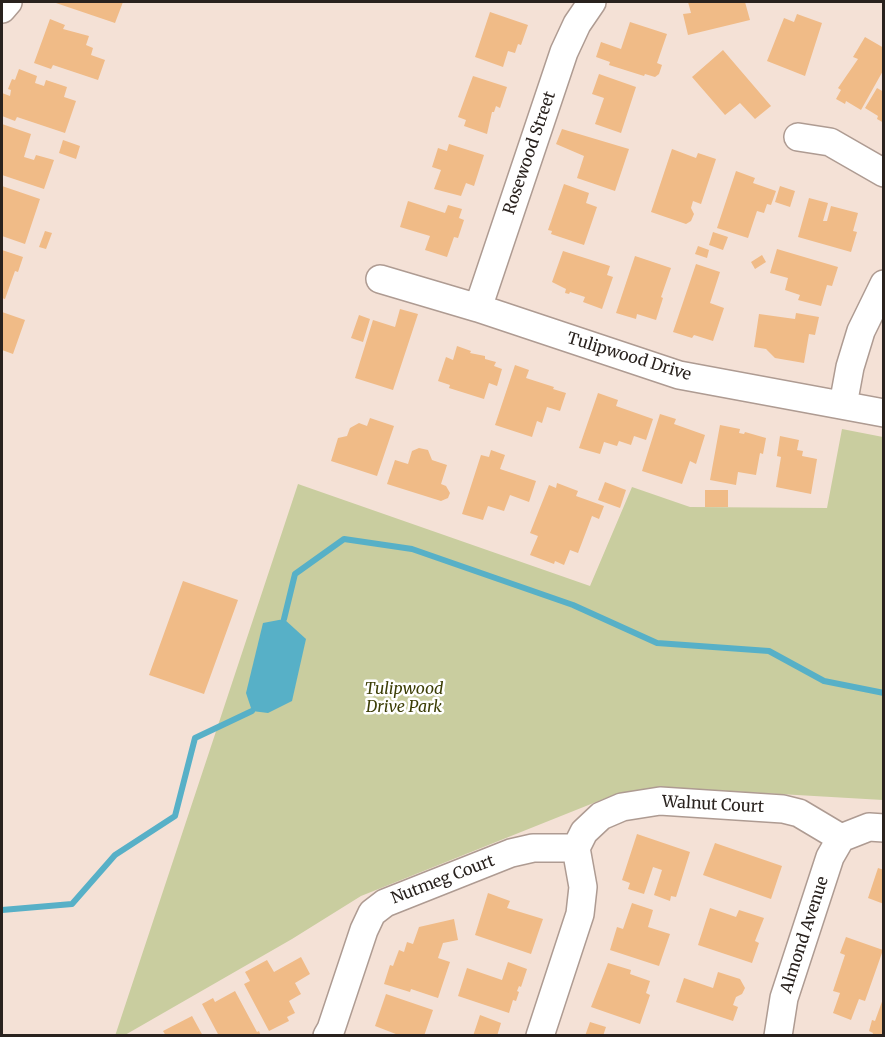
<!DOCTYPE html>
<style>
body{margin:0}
#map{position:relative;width:885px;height:1037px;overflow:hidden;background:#f4e1d6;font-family:Merriweather,serif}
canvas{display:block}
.frame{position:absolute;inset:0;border:3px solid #29221e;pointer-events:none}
</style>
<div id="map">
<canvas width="885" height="1037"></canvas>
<div class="frame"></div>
</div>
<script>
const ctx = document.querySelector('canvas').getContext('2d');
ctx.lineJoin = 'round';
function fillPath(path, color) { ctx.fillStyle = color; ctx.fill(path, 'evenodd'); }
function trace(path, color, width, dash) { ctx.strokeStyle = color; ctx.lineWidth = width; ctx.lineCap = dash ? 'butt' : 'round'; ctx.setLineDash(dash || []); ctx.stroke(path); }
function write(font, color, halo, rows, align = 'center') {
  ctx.font = font + ' Merriweather,serif'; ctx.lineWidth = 5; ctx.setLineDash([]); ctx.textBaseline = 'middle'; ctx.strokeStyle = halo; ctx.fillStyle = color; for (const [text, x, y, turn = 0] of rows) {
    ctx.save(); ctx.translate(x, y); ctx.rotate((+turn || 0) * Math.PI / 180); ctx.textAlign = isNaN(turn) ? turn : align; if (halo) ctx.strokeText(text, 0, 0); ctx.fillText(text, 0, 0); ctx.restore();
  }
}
fillPath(new Path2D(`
 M 842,429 L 883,437 L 883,800 L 659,787 L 611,796 L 361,896 L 292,939 L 125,1035 L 115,1036 L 298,484 L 590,586 L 632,487 L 690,507 L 827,508 Z`), '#c9cd9f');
fillPath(new Path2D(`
 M 284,619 L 306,639 L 292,701 L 268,713 L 252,711 L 246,693 L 263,623 Z`), '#57b0c7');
trace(new Path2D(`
 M 284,619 L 295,574 L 344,539 L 412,549 L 573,605 L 657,643 L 769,651 L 824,681 L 884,693
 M 2,910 L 72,904 L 115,855 L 175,816 L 195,738 L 252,711`), '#57b0c7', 6);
fillPath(new Path2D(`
 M 53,2 L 123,2 L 115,23 Z
 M 688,2 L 745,2 L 750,20 L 688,35 L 683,14 L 691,13 Z
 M 490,12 L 528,25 L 521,45 L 518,44 L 515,53 L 508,51 L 503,67 L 475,57 Z
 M 797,14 L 822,23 L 805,76 L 767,61 L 784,18 L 794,22 Z
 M 50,19 L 65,25 L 63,29 L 89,36 L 86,45 L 93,48 L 91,55 L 105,60 L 98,80 L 53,65 L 51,69 L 34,63 Z
 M 630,22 L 667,34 L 657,63 L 662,65 L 659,74 L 655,77 L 645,74 L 644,76 L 609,65 L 610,62 L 596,57 L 601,42 L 621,49 Z
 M 865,37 L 884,48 L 884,69 L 861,110 L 846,101 L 845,104 L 836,99 L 841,90 L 838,88 L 858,59 L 853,57 Z
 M 723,50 L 771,106 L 755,119 L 740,103 L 725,115 L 692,77 Z
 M 19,69 L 37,76 L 35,83 L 44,86 L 46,80 L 67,87 L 64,97 L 76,101 L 65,133 L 17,117 L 15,121 L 2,116 L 2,93 L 10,96 L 11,90 L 8,89 L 12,79 L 15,80 Z
 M 599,74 L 636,87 L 621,133 L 595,124 L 604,98 L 592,94 Z
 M 473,76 L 507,87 L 500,108 L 496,106 L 494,112 L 492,112 L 487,134 L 464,126 L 466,120 L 458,117 Z
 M 877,88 L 884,92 L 884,123 L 877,119 L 878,116 L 865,108 Z
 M 2,124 L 31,134 L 24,157 L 34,160 L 36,155 L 54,160 L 44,189 L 2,175 Z
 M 562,129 L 629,149 L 615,191 L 577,178 L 584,156 L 556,144 Z
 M 63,140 L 80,146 L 76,159 L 59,153 Z
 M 449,144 L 484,155 L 474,186 L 466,183 L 461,196 L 434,189 L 441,170 L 432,167 L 438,148 L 447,151 Z
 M 672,149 L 696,158 L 698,153 L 716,159 L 701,204 L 693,201 L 691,208 L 694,214 L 691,221 L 686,224 L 651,212 Z
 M 736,171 L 755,178 L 753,183 L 776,191 L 771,205 L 767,204 L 764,213 L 757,211 L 748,238 L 717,228 Z
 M 564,184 L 589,193 L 586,203 L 597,207 L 584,245 L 551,234 L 552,231 L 548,230 Z
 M 2,186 L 40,199 L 25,244 L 2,236 Z
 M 780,186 L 795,191 L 790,207 L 775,202 Z
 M 809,198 L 828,203 L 823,221 L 827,221 L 831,206 L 858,213 L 853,231 L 857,232 L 851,252 L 798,237 Z
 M 408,201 L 445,213 L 448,205 L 462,209 L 459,218 L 464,220 L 458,238 L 454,237 L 447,257 L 425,250 L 430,236 L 400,227 Z
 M 45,231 L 52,233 L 46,249 L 39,247 Z
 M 713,232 L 728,237 L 723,250 L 709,245 Z
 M 698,246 L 709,250 L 707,258 L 695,254 Z
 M 777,249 L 838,267 L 832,286 L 827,285 L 821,306 L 798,300 L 800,295 L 785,290 L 788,278 L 770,273 Z
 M 2,250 L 23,257 L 18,272 L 15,271 L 5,299 L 2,298 Z
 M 563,251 L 610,266 L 607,275 L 613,277 L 602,309 L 583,302 L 585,297 L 570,292 L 569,294 L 565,293 L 566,289 L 552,282 Z
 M 762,255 L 766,262 L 755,269 L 751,262 Z
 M 635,256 L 671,268 L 661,297 L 663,298 L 656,320 L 637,314 L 636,319 L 616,313 Z
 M 696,264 L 720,272 L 710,303 L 724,308 L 713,341 L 694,335 L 692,338 L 673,332 Z
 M 400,309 L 418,314 L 393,390 L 355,378 L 373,320 L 395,327 Z
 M 2,312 L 25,320 L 13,354 L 2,350 Z
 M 796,313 L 819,317 L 815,335 L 809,334 L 804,363 L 775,358 L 766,349 L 754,347 L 759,314 L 795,319 Z
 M 359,315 L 370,319 L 363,342 L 351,338 Z
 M 457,346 L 471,351 L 470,353 L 485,356 L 485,359 L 496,362 L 494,366 L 502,369 L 497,386 L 489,383 L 484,399 L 449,388 L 450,385 L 438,381 L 446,357 L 453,360 Z
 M 515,365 L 529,370 L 526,378 L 554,387 L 553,389 L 566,393 L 560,411 L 547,407 L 542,423 L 537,421 L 532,437 L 495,425 Z
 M 598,393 L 618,400 L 616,406 L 653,419 L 646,440 L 634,436 L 631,445 L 619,441 L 617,446 L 604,442 L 600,454 L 579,448 Z
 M 660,414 L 676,419 L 674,424 L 705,435 L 696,464 L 690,461 L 682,484 L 642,471 Z
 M 370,418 L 394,426 L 377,476 L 331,461 L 338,438 L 347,436 L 350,428 L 359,423 L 367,426 Z
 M 720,425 L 740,429 L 739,433 L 744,434 L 745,432 L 766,438 L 763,454 L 760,453 L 756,475 L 738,472 L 736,485 L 710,480 Z
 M 780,436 L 799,440 L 797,450 L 803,451 L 802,456 L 817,459 L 811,494 L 776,487 L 781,457 L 777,456 Z
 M 419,448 L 428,450 L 432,460 L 447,465 L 441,484 L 446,486 L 450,493 L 448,498 L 441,501 L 387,484 L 395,460 L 408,464 L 412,451 Z
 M 491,450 L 505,455 L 500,469 L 536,481 L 529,502 L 510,495 L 504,511 L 488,506 L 483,520 L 462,514 L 481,455 L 489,457 Z
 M 605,482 L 626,490 L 620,508 L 598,500 Z
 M 557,483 L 578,491 L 576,496 L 604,506 L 599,519 L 592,516 L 578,553 L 570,550 L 564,565 L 555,561 L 554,564 L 530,555 L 538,536 L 530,533 L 549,485 L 556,488 Z
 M 705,490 L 728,490 L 728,507 L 705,507 Z
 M 183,581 L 238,600 L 204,694 L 149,675 Z
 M 637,834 L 690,852 L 676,897 L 671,896 L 670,901 L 654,895 L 662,870 L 653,867 L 644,894 L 628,889 L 630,883 L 622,880 Z
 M 715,843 L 782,866 L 771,899 L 703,875 Z
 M 878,868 L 884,870 L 884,904 L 868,898 Z
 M 488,893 L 510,901 L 507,908 L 543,919 L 531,954 L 475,935 Z
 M 632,903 L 653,910 L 648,927 L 670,934 L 659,966 L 610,950 L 617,927 L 623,929 Z
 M 710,908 L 736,917 L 739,910 L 764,918 L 755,941 L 759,943 L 752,963 L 698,945 Z
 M 454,919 L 458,940 L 443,943 L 438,958 L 450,962 L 438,998 L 411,989 L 410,992 L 384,984 L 390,965 L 393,966 L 399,950 L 404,952 L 407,942 L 413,944 L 419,927 Z
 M 846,937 L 883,950 L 865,1001 L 859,999 L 851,1020 L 833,1013 L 840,993 L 833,991 L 845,955 L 840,953 Z
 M 301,957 L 310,974 L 295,983 L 301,994 L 289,1001 L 295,1013 L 287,1017 L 289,1021 L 269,1031 L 244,984 L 250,981 L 245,972 L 267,960 L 274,972 Z
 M 508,962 L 527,969 L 521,987 L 519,986 L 517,991 L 519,992 L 516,1001 L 513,1000 L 509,1013 L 458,996 L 467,968 L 502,980 Z
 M 608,963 L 631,970 L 630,974 L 650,981 L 646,993 L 650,995 L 640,1024 L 591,1007 Z
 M 718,972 L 740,979 L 745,988 L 742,994 L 736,997 L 733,1005 L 738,1007 L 733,1021 L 676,1002 L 684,978 L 713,988 Z
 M 235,991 L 257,1032 L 259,1031 L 261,1036 L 219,1036 L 202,1004 L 213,998 L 215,1002 Z
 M 386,994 L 433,1010 L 424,1036 L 401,1036 L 375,1026 Z
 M 884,996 L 884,1036 L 872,1036 L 873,1033 L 869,1031 L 872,1020 L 875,1021 Z
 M 480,1015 L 501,1023 L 497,1036 L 473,1036 Z
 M 192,1016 L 203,1036 L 166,1036 L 163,1031 Z
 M 590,1022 L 606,1027 L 603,1036 L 585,1036 Z`), '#f0bb87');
const minor = new Path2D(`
 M 2,9 L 8,2
 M 798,137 L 830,142 L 884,173
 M 380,279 L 478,308 L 679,375 L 884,413
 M 478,308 L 564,52 L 577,24 L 592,2
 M 843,405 L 850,367 L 861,331 L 884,284
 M 841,838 L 869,827 L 884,828
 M 327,1036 L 331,1029 L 364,930 L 372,913 L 385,903 L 511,853 L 533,848 L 576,848
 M 540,1036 L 580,914 L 583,887 L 576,848 L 584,832 L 601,816 L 622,807 L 660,801 L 783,809 L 799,813 L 841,838
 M 778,1036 L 784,998 L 830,857 L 841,838`);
trace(minor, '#ae9b92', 30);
trace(minor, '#fff', 27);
write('16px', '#29221e', '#fff', [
 ["Rosewood Street",530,153,-71],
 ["Tulipwood Drive",629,357,17],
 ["Walnut Court",713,805,3],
 ["Nutmeg Court",443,880,-21],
 ["Almond Avenue",805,935,-72]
]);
write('italic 16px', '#3c3e06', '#fff', [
 ["Tulipwood",404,689],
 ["Drive Park",404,707]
]);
</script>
